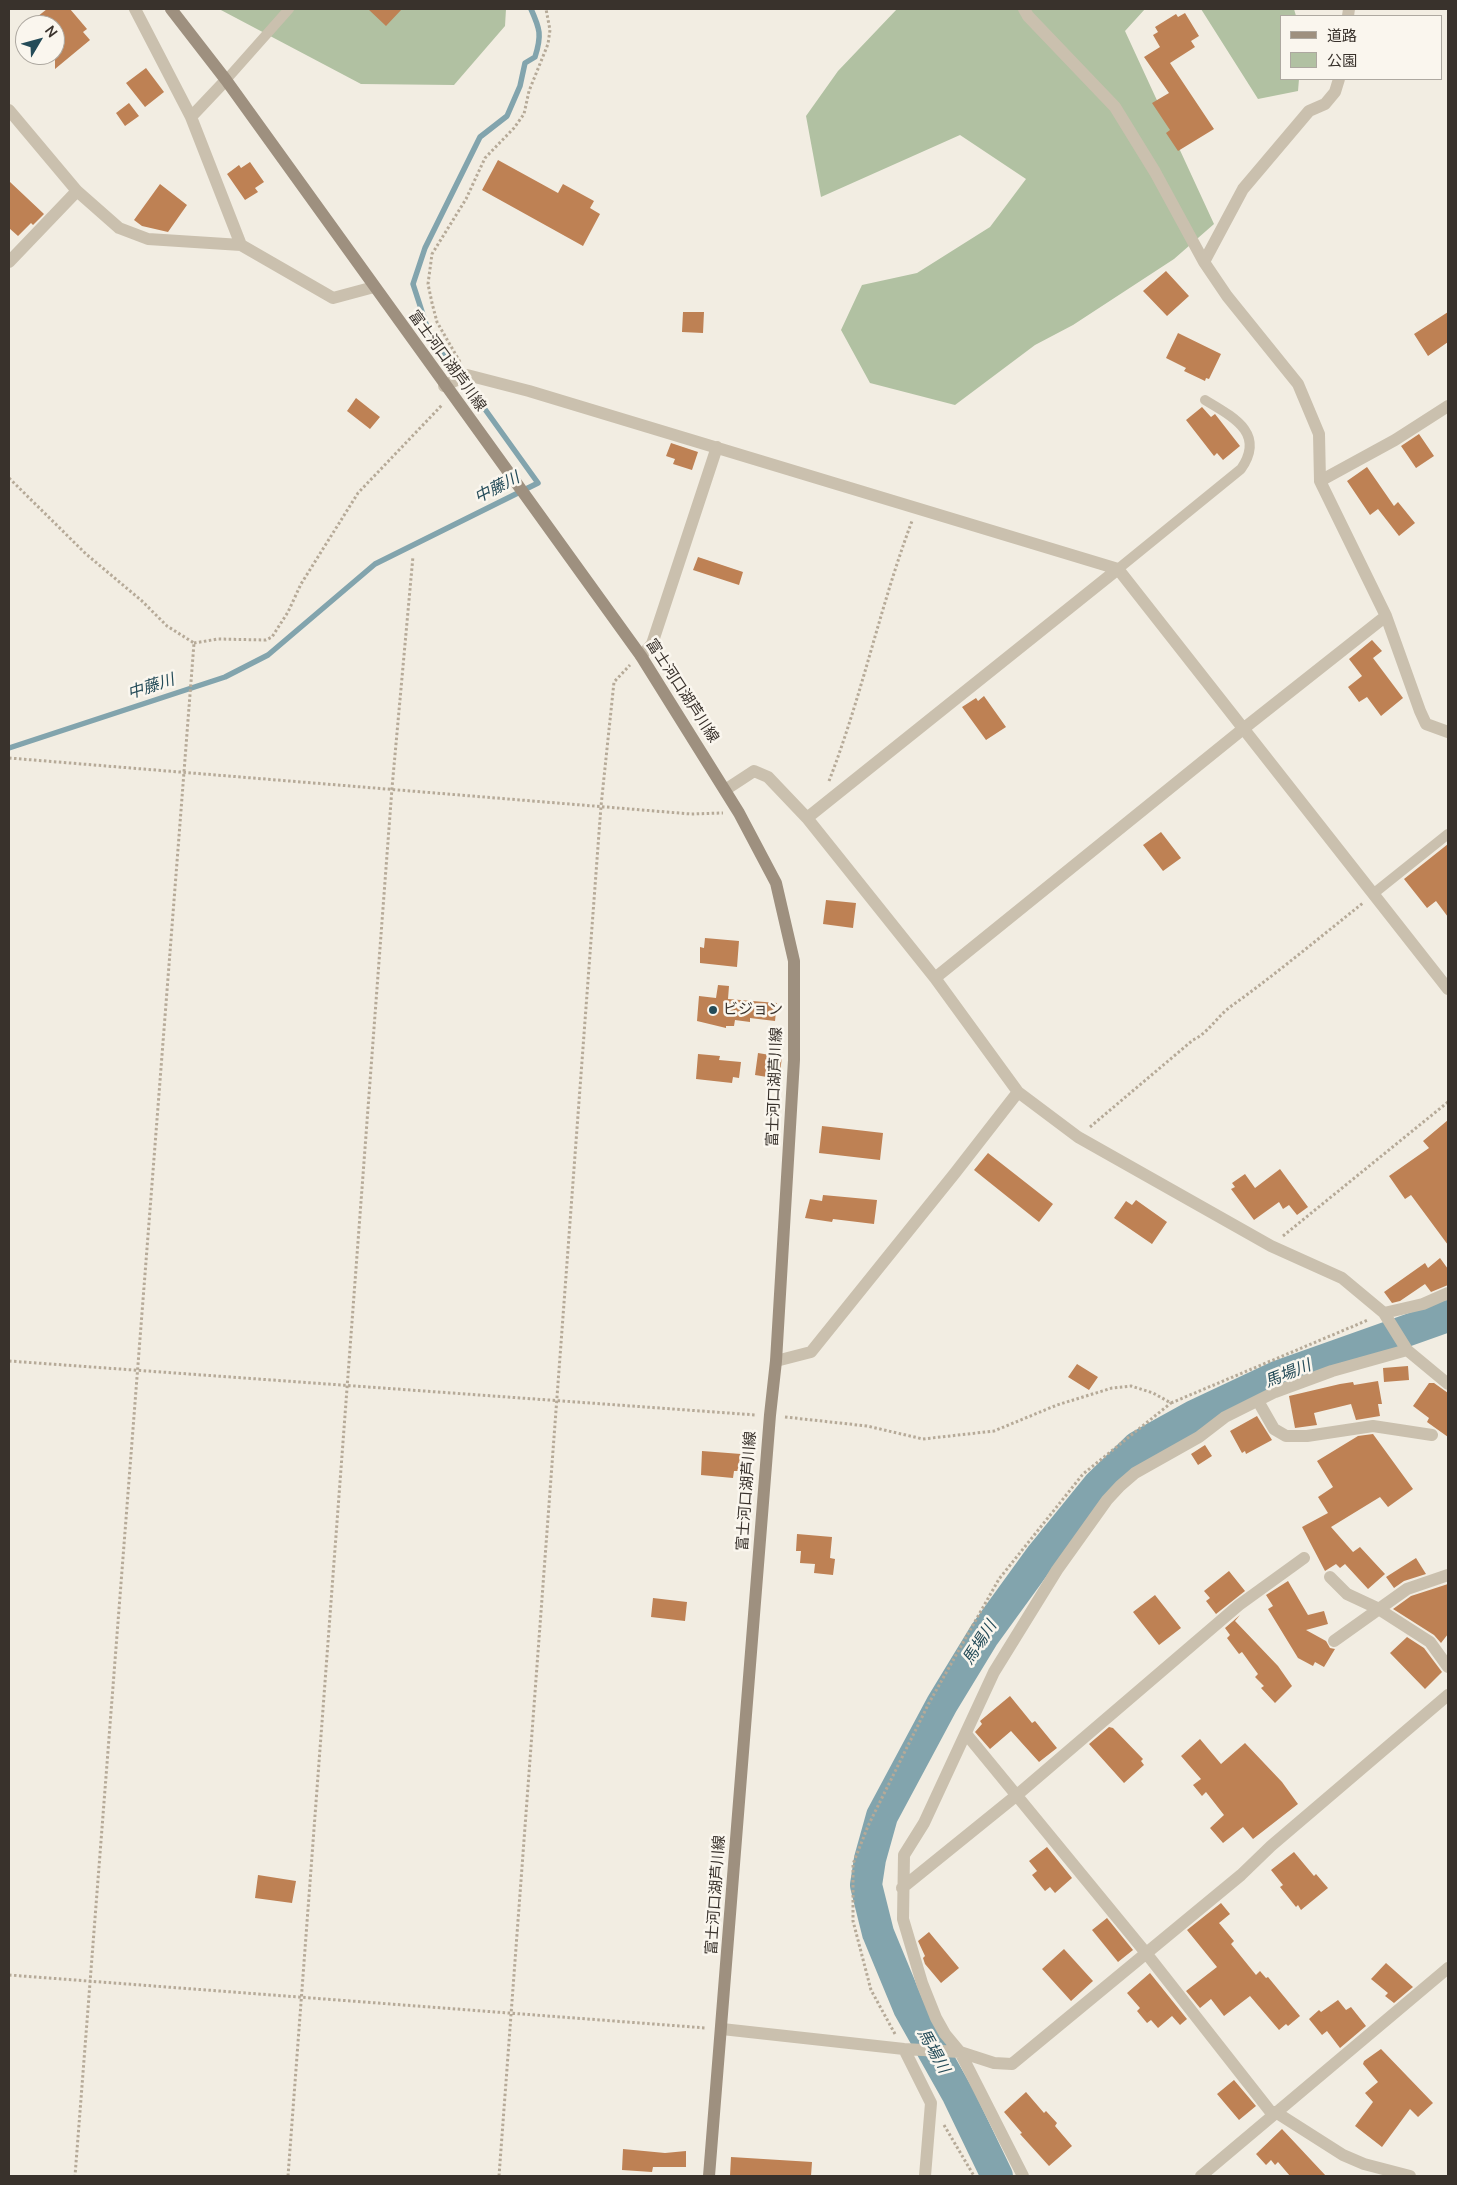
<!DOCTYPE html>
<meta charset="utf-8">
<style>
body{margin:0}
#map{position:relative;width:1457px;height:2185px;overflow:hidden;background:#f2ede2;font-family:Manrope,"Noto Sans JP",sans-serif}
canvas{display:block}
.frame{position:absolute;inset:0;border:10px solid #39322c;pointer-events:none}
.legend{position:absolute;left:1280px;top:15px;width:162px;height:65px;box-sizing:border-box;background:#faf6ee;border:1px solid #ada8a0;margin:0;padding:6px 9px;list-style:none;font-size:15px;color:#39322c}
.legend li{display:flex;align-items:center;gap:10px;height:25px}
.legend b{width:25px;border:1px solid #ada8a0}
.north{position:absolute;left:15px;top:15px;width:50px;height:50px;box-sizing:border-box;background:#faf6ee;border:1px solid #ada8a0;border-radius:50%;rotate:53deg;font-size:14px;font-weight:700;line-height:20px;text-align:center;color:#39322c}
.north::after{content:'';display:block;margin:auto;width:18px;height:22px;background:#244b58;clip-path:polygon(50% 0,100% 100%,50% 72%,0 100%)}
</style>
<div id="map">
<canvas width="1457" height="2185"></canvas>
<div class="frame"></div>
<ul class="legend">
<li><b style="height:6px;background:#9e907f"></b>道路</li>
<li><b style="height:14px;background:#b1c1a2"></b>公園</li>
</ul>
<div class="north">N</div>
</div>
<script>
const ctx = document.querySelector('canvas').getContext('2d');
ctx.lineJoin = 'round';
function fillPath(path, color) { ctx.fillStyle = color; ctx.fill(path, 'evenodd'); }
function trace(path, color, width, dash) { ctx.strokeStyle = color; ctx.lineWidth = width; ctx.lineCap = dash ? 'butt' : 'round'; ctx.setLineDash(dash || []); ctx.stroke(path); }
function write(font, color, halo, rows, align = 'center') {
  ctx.font = font + ' Manrope,"Noto Sans JP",sans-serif'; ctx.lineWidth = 5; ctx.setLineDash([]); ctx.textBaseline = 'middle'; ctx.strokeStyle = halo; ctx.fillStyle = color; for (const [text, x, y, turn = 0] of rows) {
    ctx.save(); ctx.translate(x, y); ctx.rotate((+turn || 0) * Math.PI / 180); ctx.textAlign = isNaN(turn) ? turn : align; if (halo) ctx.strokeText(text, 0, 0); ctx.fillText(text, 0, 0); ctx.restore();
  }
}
fillPath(new Path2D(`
 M 219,9 L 506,9 L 505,26 L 454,85 L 361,84 Z
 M 897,9 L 1145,9 L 1125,31 L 1214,224 L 1174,259 L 1073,325 L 1035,345 L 955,405 L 870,383 L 841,330 L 862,285 L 917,273 L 990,227 L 1026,179 L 960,135 L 821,197 L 806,116 L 838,71 Z
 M 1201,9 L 1294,9 L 1296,16 L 1281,16 L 1281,79 L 1299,79 L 1298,91 L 1258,99 Z`), '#b1c1a2');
trace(new Path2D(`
 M 9,748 L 225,677 L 268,655 L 375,564 L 538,483 L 428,330 L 413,284 L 425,248 L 480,137 L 507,116 L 520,86 L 525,63 L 535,57 C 542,35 540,29 531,9`), '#82a4ad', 5.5);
trace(new Path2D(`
 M 997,2176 L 958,2095 L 909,2008 L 878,1933 L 866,1885 L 870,1859 L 882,1816 L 942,1704 L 984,1635 L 1042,1555 L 1098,1486 L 1138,1447 L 1194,1416 L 1279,1376 L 1448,1316`), '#82a4ad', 32);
fillPath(new Path2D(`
 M 47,9 L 70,9 L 87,29 L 83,32 L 90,40 L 55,69 L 55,25 L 27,25 Z
 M 368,9 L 402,9 L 386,26 Z
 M 1185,13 L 1199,36 L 1191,41 L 1195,47 L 1170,63 L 1214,129 L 1178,151 L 1166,133 L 1170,130 L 1152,103 L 1169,93 L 1144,57 L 1160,47 L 1153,35 L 1158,32 L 1155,27 L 1176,14 L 1178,17 Z
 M 146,68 L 164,92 L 145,107 L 126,83 Z
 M 129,103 L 139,116 L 125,126 L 116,113 Z
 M 498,160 L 558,193 L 563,184 L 594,201 L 590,208 L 600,214 L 583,246 L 482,190 Z
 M 250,162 L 264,182 L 255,188 L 258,192 L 245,200 L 227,174 L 239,165 L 241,168 Z
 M 9,181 L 44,214 L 33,225 L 31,223 L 18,236 L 9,228 Z
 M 160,184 L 187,205 L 168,232 L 142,226 L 134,220 Z
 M 1166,271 L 1189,296 L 1167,316 L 1143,291 Z
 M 683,312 L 704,312 L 703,333 L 682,332 Z
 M 1448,312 L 1448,342 L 1428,356 L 1414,334 Z
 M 1178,333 L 1221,354 L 1209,379 L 1206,378 L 1205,381 L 1184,371 L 1186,368 L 1166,358 Z
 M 356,398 L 380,417 L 370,429 L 347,411 Z
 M 1202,407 L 1211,417 L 1215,414 L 1240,446 L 1223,460 L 1217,453 L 1214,456 L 1186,420 Z
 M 1419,434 L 1434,456 L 1416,468 L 1401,446 Z
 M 671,443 L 698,452 L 692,470 L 673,464 L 675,459 L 666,456 Z
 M 1367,467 L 1394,506 L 1398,502 L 1415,523 L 1399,536 L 1378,509 L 1370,515 L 1347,481 Z
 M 698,557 L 743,572 L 739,585 L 693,570 Z
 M 1372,640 L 1382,651 L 1373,658 L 1403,698 L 1381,716 L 1367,697 L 1359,702 L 1348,687 L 1362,676 L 1349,659 Z
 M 984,696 L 1006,727 L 986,740 L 962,707 L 976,698 L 978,701 Z
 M 1161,832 L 1181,858 L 1163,871 L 1143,845 Z
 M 1448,844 L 1448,917 L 1436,901 L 1427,908 L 1404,879 Z
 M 826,900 L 856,903 L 853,928 L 823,924 Z
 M 705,938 L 739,941 L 737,967 L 700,963 L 700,947 L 704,948 Z
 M 718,985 L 729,986 L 728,999 L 777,1003 L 775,1021 L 750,1018 L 750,1022 L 735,1020 L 734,1026 L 726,1026 L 726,1028 L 697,1021 L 699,996 L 716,998 Z
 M 758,1053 L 782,1057 L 779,1079 L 755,1075 Z
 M 698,1054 L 720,1056 L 719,1060 L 741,1062 L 739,1078 L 733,1077 L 732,1083 L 696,1079 Z
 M 1448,1120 L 1448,1245 L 1411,1195 L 1405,1199 L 1389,1176 L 1429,1148 L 1423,1141 Z
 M 822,1126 L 883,1133 L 880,1160 L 819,1153 Z
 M 988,1153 L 1053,1204 L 1039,1222 L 974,1170 Z
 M 1280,1169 L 1308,1207 L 1297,1215 L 1289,1205 L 1283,1209 L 1279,1202 L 1254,1220 L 1231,1189 L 1235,1187 L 1232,1183 L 1245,1174 L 1255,1188 Z
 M 823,1195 L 877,1200 L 874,1224 L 833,1219 L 832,1222 L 805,1218 L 810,1199 L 822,1201 Z
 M 1136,1200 L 1167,1222 L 1152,1244 L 1114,1218 L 1126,1201 L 1132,1205 Z
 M 1440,1258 L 1448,1269 L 1448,1285 L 1431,1292 L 1425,1284 L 1400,1301 L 1392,1303 L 1384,1292 L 1425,1263 L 1428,1268 Z
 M 1077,1364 L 1098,1377 L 1089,1390 L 1068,1377 Z
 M 1408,1366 L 1409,1380 L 1384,1382 L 1383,1368 Z
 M 1378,1381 L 1382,1404 L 1378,1404 L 1380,1416 L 1356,1420 L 1351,1404 L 1314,1413 L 1317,1425 L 1295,1428 L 1289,1396 L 1340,1384 L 1353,1382 L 1354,1385 Z
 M 1429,1383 L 1434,1383 L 1448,1393 L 1448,1437 L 1427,1422 L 1429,1418 L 1413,1406 Z
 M 1257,1416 L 1272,1440 L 1246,1454 L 1245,1451 L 1242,1453 L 1230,1431 Z
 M 1373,1434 L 1413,1489 L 1388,1507 L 1380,1497 L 1331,1527 L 1353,1552 L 1360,1547 L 1385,1574 L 1368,1589 L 1345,1564 L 1340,1568 L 1336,1564 L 1325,1571 L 1302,1527 L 1328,1513 L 1318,1497 L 1333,1487 L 1317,1461 L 1358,1436 Z
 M 1205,1445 L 1212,1456 L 1198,1465 L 1191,1454 Z
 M 702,1451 L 741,1454 L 739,1471 L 734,1471 L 733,1478 L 701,1475 Z
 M 797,1534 L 832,1537 L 830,1558 L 835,1559 L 833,1575 L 814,1573 L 815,1564 L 800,1563 L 801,1551 L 796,1551 Z
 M 1416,1558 L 1426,1574 L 1404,1581 L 1394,1588 L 1386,1577 Z
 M 1229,1571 L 1245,1591 L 1216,1614 L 1206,1601 L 1210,1598 L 1204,1591 Z
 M 1288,1581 L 1308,1615 L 1324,1611 L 1328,1624 L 1306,1630 L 1326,1641 L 1330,1648 L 1335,1649 L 1324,1667 L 1315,1662 L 1313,1666 L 1298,1658 L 1268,1609 L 1273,1606 L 1266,1595 Z
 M 1448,1584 L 1448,1634 L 1441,1643 L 1434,1635 L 1393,1609 L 1411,1596 Z
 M 1155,1595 L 1181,1628 L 1159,1645 L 1133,1612 Z
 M 653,1598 L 687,1602 L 685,1621 L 651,1617 Z
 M 1240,1615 L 1235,1621 L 1278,1666 L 1292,1686 L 1275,1703 L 1261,1688 L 1264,1686 L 1255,1677 L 1258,1674 L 1242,1652 L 1239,1654 L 1227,1638 L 1230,1635 L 1225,1628 Z
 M 1407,1637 L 1424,1648 L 1442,1672 L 1425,1689 L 1390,1653 Z
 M 1010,1696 L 1032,1723 L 1035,1721 L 1057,1748 L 1039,1762 L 1011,1731 L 990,1749 L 975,1732 L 982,1724 L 980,1721 Z
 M 1109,1727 L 1113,1728 L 1143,1759 L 1141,1761 L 1144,1765 L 1124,1783 L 1089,1744 Z
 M 1200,1739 L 1221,1764 L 1245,1743 L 1282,1782 L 1298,1804 L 1253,1839 L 1243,1827 L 1223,1843 L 1210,1828 L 1224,1815 L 1206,1792 L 1202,1796 L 1193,1785 L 1201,1779 L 1181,1756 Z
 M 1047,1847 L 1072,1878 L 1055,1893 L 1050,1887 L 1045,1891 L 1032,1875 L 1037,1871 L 1029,1861 Z
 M 1294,1852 L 1314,1876 L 1316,1874 L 1328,1888 L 1301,1910 L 1298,1905 L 1296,1907 L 1280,1887 L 1283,1885 L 1271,1870 Z
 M 258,1875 L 296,1881 L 292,1903 L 255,1898 Z
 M 1221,1903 L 1230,1914 L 1219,1923 L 1234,1941 L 1231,1944 L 1256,1975 L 1260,1971 L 1266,1978 L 1268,1977 L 1300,2016 L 1288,2026 L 1286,2024 L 1279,2030 L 1250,1996 L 1224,2016 L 1211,1999 L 1200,2008 L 1186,1991 L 1217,1967 L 1187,1930 Z
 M 1107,1918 L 1133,1950 L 1118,1962 L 1092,1930 Z
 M 929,1932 L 959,1968 L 941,1983 L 925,1964 L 923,1958 L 925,1956 L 918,1941 Z
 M 1064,1949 L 1093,1981 L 1071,2001 L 1042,1969 Z
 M 1386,1963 L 1413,1987 L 1394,2003 L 1385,1996 L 1388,1993 L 1371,1979 Z
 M 1150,1973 L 1187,2019 L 1180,2025 L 1172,2016 L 1158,2028 L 1151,2020 L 1147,2023 L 1137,2011 L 1140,2008 L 1127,1993 Z
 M 1338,2000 L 1346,2010 L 1351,2007 L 1366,2026 L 1340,2048 L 1327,2031 L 1322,2035 L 1309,2019 L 1319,2010 L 1321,2012 Z
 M 1381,2049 L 1433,2103 L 1418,2117 L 1410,2109 L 1382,2147 L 1355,2126 L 1373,2102 L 1365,2093 L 1378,2082 L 1363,2064 L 1364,2061 Z
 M 1234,2080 L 1256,2106 L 1239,2120 L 1217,2094 Z
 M 1026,2092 L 1044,2113 L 1046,2111 L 1057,2123 L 1055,2126 L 1072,2146 L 1049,2166 L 1020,2134 L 1022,2133 L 1004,2112 Z
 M 1282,2129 L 1326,2176 L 1290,2176 L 1278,2162 L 1275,2165 L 1271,2160 L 1266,2165 L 1256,2154 Z
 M 623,2149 L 665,2153 L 686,2151 L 686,2167 L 653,2167 L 652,2172 L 622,2170 Z
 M 731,2157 L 812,2162 L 811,2176 L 730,2176 Z`), '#be8154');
trace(new Path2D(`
 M 460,362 L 437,322 L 432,303 L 428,284 L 432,254 L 466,199 L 485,158 L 514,128 L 524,114 L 529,91 L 548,44 L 550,30 L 546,9
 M 9,478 L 86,554 L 142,601 L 167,626 L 194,643 L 75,2176
 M 194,643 L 218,639 L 266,640 L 272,637 L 288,612 L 301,584 L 358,493 L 442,405
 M 9,758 L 691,814 L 723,813
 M 829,781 C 862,696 880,606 912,521
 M 1090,1127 L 1193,1040 C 1208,1033 1217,1017 1230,1007 C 1276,974 1319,938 1363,903
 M 1283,1236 L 1448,1102
 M 9,1361 L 756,1415
 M 785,1417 L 867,1426 L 923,1439 L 994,1431 L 1057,1405 L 1112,1388 L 1131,1386 L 1153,1393 L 1171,1403 L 1368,1320
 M 9,1975 L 706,2028
 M 895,2034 L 871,1990 L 853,1921 L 853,1864 L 868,1826 L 929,1703 L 999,1579 L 1083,1474 L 1171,1403
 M 944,2125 L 974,2176
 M 288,2176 L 392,788 L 413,556
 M 499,2176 L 601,806 L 614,682 L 630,665`), '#b6aa98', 3, [2.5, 2.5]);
trace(new Path2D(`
 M 226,80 L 289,9
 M 1118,569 L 1241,469 C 1266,433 1233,417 1205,400
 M 1373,894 L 1448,834`), '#cac0ae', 10);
trace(new Path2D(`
 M 135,9 L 191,117 L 241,245
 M 1024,9 L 1028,16 L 1115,107 L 1155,172 L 1204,262 L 1227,296 L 1298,384 L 1319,434 L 1320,481 L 1386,616 L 1420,711 L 1426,724 L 1448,732
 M 1348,16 L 1349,9
 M 9,110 L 77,191 L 119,228 L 148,239 L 241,245 L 333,298 L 374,287
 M 191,117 L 226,80
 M 9,262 L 77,191
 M 1204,262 L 1243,189 L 1309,111 L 1325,104 L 1335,92 L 1339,79
 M 444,386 L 467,375 L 529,391 L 1118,569 L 1448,989
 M 1320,481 L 1395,440 L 1448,406
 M 641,656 L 652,644 L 717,447
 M 725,790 L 754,771 L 768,777 L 807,818 L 935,978 L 1018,1092 L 1078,1137 L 1271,1246 L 1342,1278 L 1384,1313 L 1407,1350 L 1448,1384
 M 807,818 L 1118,569
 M 935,978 L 1243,729 L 1386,616
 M 1384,1313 L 1423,1304 L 1448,1293
 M 776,1361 L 811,1352 L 955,1173 L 1018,1092
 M 1258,1401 L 1274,1429 L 1286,1436 L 1307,1436 L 1373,1426 L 1432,1435
 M 1330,1577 L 1347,1594 L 1377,1608 L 1430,1642 L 1448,1667
 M 1334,1641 L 1407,1589 L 1448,1575
 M 967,1735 L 1146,1953 L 1270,2111 L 1277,2113 L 1343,2155 L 1364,2164 L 1410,2176
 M 902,1888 L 1017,1795 L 1239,1605 L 1304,1558
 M 722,2029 L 904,2049 L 960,2052 L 994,2063 L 1012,2064 L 1241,1875 L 1271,1846 L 1448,1695
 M 904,2049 L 931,2103 L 925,2176
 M 1023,2176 L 960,2052 L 945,2034 L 936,2018 L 922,1983 L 903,1919 L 904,1855 L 924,1823 L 994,1672 L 1057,1570 L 1107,1500 L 1120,1486 L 1135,1473 L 1199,1437 L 1225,1417 L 1275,1392 L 1332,1371 L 1407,1350
 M 1201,2176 L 1448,1968`), '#cac0ae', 12);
trace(new Path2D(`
 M 171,9 L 226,80 L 641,656 L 739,813 L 776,883 L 794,961 L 794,1060 L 776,1361 L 770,1415 L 709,2176`), '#9e907f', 12);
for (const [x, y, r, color] of [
 [713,1010,5,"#244b58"]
]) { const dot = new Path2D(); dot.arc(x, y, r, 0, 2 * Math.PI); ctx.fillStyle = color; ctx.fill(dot); trace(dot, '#faf6ee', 2); }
write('15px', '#39322c', '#faf6ee', [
 ["富士河口湖芦川線",447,361,54],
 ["富士河口湖芦川線",682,691,57],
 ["富士河口湖芦川線",775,1087,-88],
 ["富士河口湖芦川線",747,1491,-86],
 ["富士河口湖芦川線",716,1895,-86]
]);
write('15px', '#39322c', '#faf6ee', [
 ["ビジョン",723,1010]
], 'left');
write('italic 16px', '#244b58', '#faf6ee', [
 ["中藤川",497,488,-27],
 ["中藤川",151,687,-18],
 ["馬場川",1288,1374,-22],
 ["馬場川",980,1643,-57],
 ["馬場川",933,2051,61]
]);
</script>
